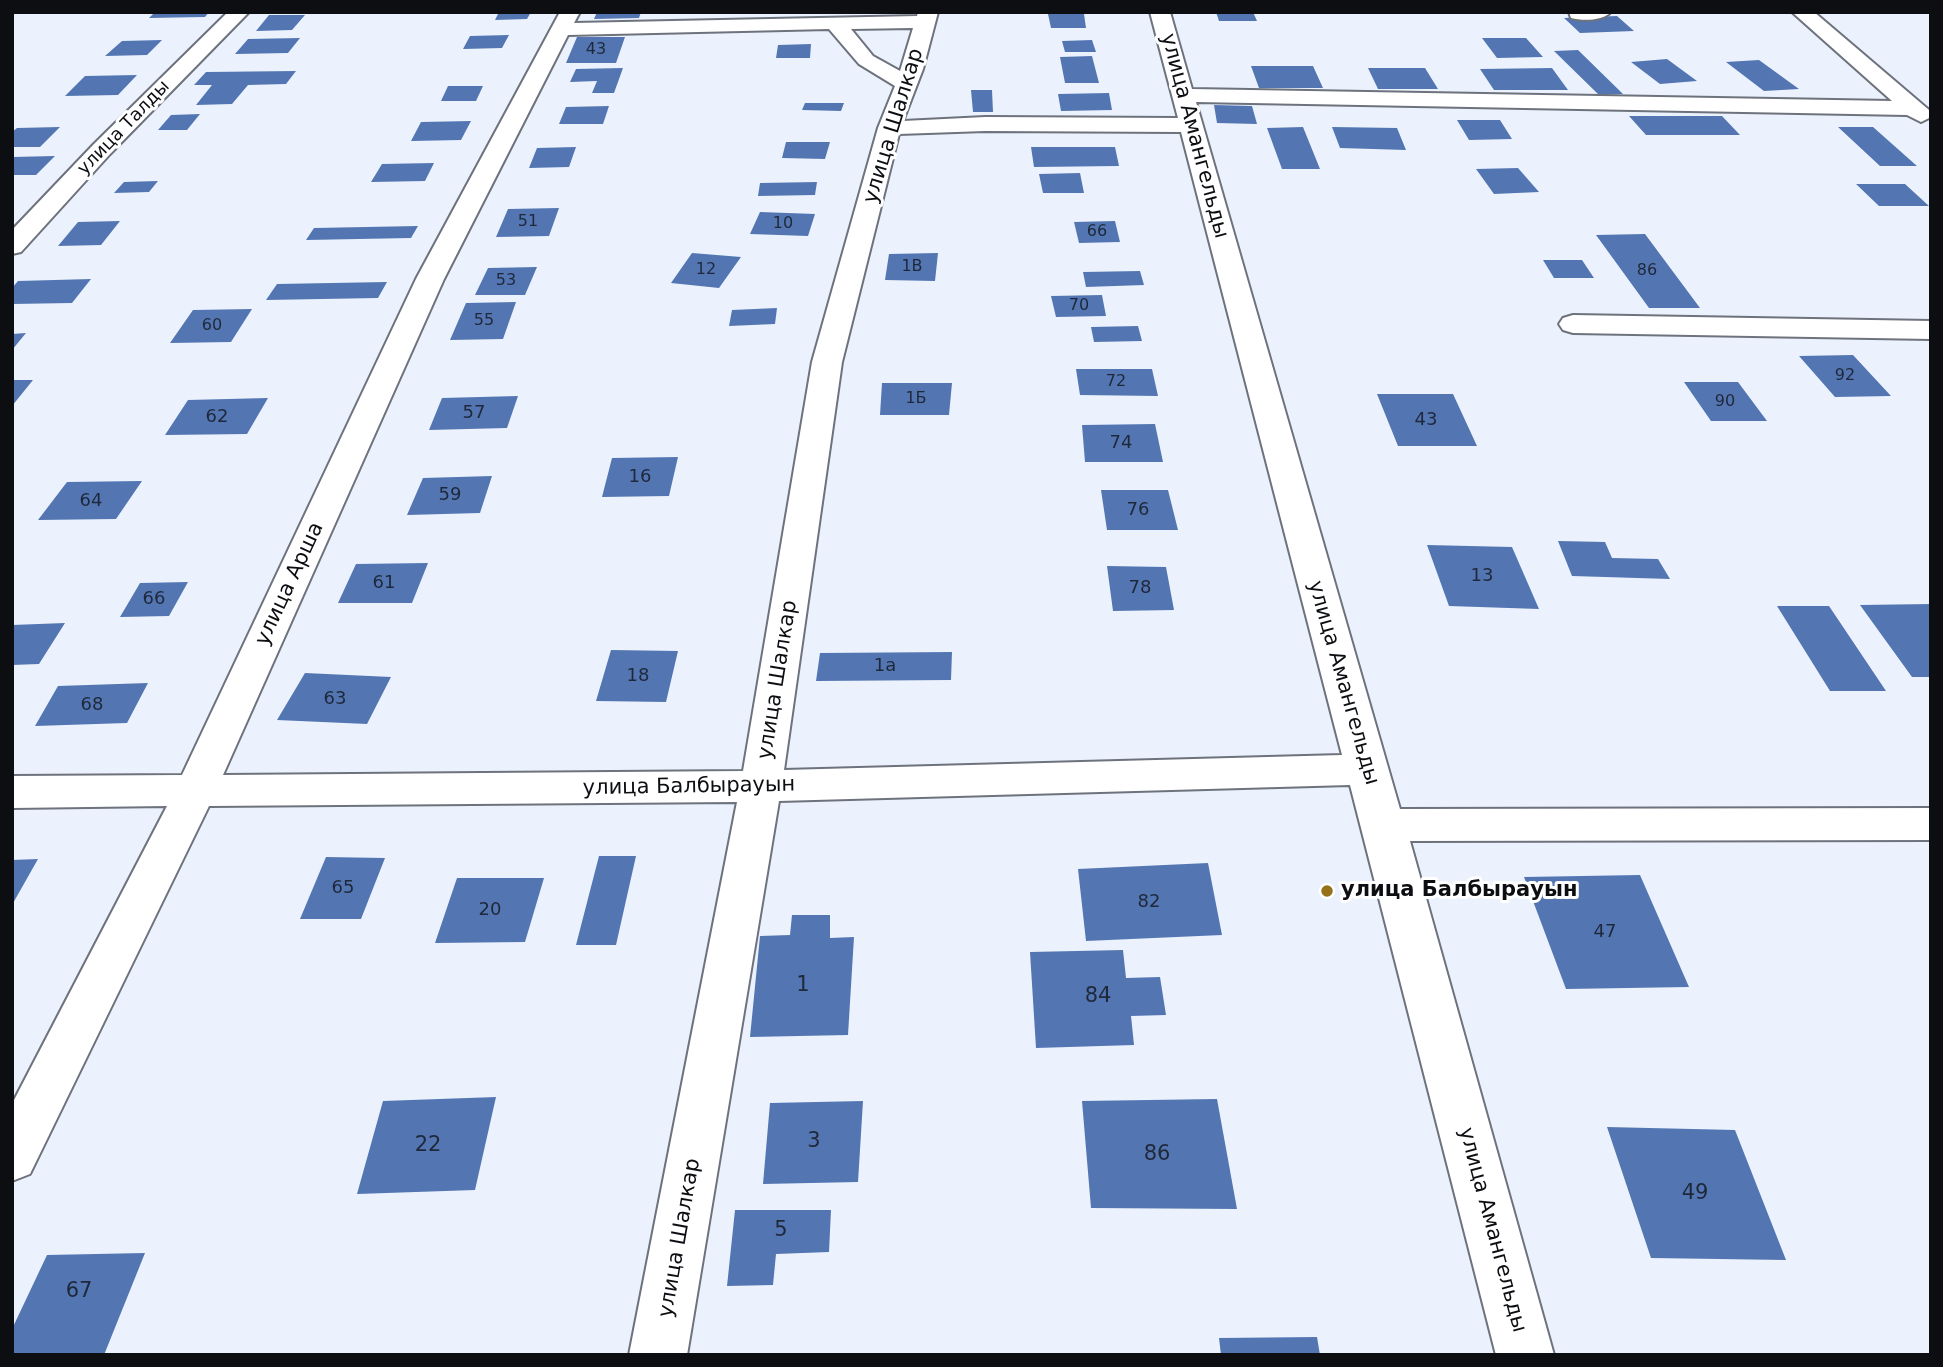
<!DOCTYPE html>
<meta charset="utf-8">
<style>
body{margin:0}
#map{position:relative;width:1943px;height:1367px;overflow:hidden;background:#ebf2fd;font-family:"DejaVu Sans",sans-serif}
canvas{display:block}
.frame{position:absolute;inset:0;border:14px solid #0c0e12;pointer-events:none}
</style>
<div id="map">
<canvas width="1943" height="1367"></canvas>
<div class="frame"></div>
</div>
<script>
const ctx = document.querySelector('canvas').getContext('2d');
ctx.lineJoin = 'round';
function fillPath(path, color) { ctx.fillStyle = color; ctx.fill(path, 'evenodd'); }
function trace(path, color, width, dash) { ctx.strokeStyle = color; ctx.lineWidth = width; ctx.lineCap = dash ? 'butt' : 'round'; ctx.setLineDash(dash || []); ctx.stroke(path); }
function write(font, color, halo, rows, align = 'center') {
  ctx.font = font + ' "DejaVu Sans",sans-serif'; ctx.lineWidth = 6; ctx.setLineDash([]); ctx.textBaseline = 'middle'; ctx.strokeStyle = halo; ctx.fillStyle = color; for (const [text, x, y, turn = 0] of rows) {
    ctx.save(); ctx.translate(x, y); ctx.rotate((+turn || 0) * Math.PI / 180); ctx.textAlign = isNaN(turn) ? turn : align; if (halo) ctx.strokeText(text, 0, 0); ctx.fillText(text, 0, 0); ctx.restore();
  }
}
fillPath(new Path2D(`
 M 155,12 L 209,12 L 205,17 L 149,18 Z
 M 499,12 L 531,12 L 527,19 L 495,20 Z
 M 597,12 L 641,12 L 639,18 L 594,19 Z
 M 1216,12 L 1253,12 L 1257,21 L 1219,21 Z
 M 1048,14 L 1084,14 L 1086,28 L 1051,28 Z
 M 269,15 L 305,15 L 292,30 L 256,31 Z
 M 1617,16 L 1634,31 L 1580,33 L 1564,18 Z
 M 509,35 L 502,48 L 463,49 L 470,36 Z
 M 577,37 L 625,37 L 616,63 L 566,63 Z
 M 300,38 L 288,53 L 235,54 L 248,39 Z
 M 1482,38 L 1526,38 L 1543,57 L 1497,58 Z
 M 162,40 L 147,55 L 105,56 L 122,41 Z
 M 1092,40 L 1096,52 L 1065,52 L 1062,41 Z
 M 811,44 L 810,58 L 776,58 L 778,45 Z
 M 1578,50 L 1623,94 L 1599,95 L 1554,51 Z
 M 1092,56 L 1099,83 L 1065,83 L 1060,57 Z
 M 1667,59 L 1697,81 L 1660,84 L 1631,62 Z
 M 1759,60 L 1799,89 L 1764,91 L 1726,62 Z
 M 1251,66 L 1313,66 L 1323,88 L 1259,88 Z
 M 623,68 L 614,93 L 592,93 L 597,81 L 570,82 L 576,69 Z
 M 1368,68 L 1425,68 L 1438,89 L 1378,89 Z
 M 1552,68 L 1568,90 L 1494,90 L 1480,69 Z
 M 296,71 L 286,84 L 248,85 L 232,104 L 196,105 L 212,85 L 194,85 L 206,72 Z
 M 137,75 L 118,95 L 65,96 L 85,76 Z
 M 448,86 L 483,86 L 476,101 L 441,101 Z
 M 971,90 L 992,90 L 993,112 L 973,112 Z
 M 1109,93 L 1112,110 L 1061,111 L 1058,94 Z
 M 805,103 L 844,103 L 841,111 L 802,110 Z
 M 1214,105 L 1252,106 L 1257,124 L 1217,123 Z
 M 609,106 L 603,124 L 559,124 L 566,107 Z
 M 200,114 L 187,130 L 158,130 L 171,115 Z
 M 1629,116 L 1722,116 L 1740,135 L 1646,135 Z
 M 1457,120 L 1500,120 L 1512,139 L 1469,140 Z
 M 471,121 L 461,140 L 411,141 L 421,122 Z
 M 60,127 L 40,147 L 12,147 L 12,132 L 17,128 Z
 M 1303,127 L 1320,169 L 1282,169 L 1267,128 Z
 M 1332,127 L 1397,128 L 1406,150 L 1340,148 Z
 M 1838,127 L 1873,127 L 1917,166 L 1880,166 Z
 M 786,142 L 830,142 L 825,159 L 782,158 Z
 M 576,147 L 569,167 L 529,168 L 537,148 Z
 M 1031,147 L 1115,147 L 1119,166 L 1034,167 Z
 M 55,156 L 36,175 L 12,175 L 12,157 Z
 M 434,163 L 425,181 L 371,182 L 382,164 Z
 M 1518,168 L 1539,192 L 1494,194 L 1476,169 Z
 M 1080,173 L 1084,193 L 1043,193 L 1039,174 Z
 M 158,181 L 149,192 L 114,193 L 124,182 Z
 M 817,182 L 815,195 L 758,196 L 760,183 Z
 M 1856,184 L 1905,184 L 1929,206 L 1879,206 Z
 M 559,208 L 549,236 L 496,237 L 508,209 Z
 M 760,212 L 815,214 L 808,236 L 750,234 Z
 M 120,221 L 101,245 L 58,246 L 78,222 Z
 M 1115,221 L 1120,242 L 1079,243 L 1074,222 Z
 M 418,226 L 411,238 L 306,240 L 314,228 Z
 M 1645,234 L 1700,308 L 1649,308 L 1596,235 Z
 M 692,253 L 741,257 L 719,288 L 671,283 Z
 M 938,253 L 935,281 L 885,280 L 889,254 Z
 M 1543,260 L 1582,260 L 1594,278 L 1554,278 Z
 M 537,267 L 525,295 L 475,295 L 488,268 Z
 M 1140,271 L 1144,285 L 1086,287 L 1083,272 Z
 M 91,279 L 72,303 L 12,304 L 12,288 L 18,281 Z
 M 387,282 L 378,298 L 266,300 L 277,284 Z
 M 1102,295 L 1106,316 L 1056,317 L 1051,296 Z
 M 516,302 L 503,339 L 450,340 L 466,303 Z
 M 777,308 L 775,324 L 729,326 L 732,310 Z
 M 252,309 L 231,342 L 170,343 L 193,310 Z
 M 1138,326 L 1142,341 L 1094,342 L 1091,327 Z
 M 26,333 L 12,350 L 12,334 Z
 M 1853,355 L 1891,396 L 1835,397 L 1799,356 Z
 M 1076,369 L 1152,369 L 1158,396 L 1080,395 Z
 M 12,380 L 33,380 L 12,406 Z
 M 1684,382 L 1738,382 L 1767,421 L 1711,421 Z
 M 882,383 L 952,383 L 949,415 L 880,415 Z
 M 1377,394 L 1453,394 L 1477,446 L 1398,446 Z
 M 518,396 L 507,428 L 429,430 L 442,398 Z
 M 268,398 L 247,434 L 165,435 L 188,400 Z
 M 1155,424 L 1163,462 L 1085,462 L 1082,425 Z
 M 678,457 L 669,496 L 602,497 L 612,458 Z
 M 492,476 L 480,513 L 407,515 L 423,478 Z
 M 142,481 L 116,519 L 38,520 L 67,482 Z
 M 1101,490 L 1168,490 L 1178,530 L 1107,530 Z
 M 1558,541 L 1605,542 L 1612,558 L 1658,559 L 1670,579 L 1572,576 Z
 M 1427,545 L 1512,547 L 1539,609 L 1449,606 Z
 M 428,563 L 412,603 L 338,603 L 356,564 Z
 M 1107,566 L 1166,567 L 1174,610 L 1113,611 Z
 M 188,582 L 169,616 L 120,617 L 140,583 Z
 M 1931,604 L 1931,677 L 1912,677 L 1860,605 Z
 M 1777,606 L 1829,606 L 1886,691 L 1830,691 Z
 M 65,623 L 39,664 L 12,665 L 12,625 Z
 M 611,650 L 678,651 L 666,702 L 596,701 Z
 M 952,652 L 951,680 L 816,681 L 820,653 Z
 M 305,673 L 391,677 L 367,724 L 277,720 Z
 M 148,683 L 127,723 L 35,726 L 58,686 Z
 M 599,856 L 636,856 L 616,945 L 576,945 Z
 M 326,857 L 385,858 L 361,919 L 300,919 Z
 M 38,859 L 12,905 L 12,860 Z
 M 1208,863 L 1222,935 L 1086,941 L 1078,869 Z
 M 1640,875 L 1689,987 L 1566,989 L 1524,877 Z
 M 457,878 L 544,878 L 525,942 L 435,943 Z
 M 792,915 L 830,915 L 830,938 L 854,937 L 848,1035 L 750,1037 L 760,936 L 790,935 Z
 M 1123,950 L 1126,978 L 1160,977 L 1166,1015 L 1131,1016 L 1134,1045 L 1036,1048 L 1030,952 Z
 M 496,1097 L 475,1190 L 357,1194 L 383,1101 Z
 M 1217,1099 L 1237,1209 L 1091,1208 L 1082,1101 Z
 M 863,1101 L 858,1182 L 763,1184 L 770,1103 Z
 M 1607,1127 L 1735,1130 L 1786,1260 L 1651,1258 Z
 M 735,1210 L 831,1210 L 829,1252 L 776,1254 L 773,1285 L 727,1286 Z
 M 145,1253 L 104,1355 L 12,1355 L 12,1329 L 47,1255 Z
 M 1317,1337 L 1320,1355 L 1221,1355 L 1219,1338 Z`), '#5376b2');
const minor = new Path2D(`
 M 228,12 L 249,12 L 110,154 L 21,252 L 12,254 L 12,230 L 94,144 Z
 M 560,12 L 580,12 L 574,23 L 917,16 L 918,12 L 938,12 L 923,69 L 903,121 L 985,117 L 1178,118 L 1150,12 L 1170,12 L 1192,89 L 1892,101 L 1792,12 L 1814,12 L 1929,110 L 1931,117 L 1921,122 L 1907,115 L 1196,102 L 1400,809 L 1931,808 L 1931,840 L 1410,841 L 1554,1355 L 1496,1355 L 1350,785 L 779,801 L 687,1355 L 629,1355 L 737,802 L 209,806 L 30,1174 L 12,1181 L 12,1104 L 167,806 L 12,808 L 12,776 L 182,775 L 416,279 ZM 913,28 L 900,71 L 873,56 L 851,29 ZM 829,29 L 859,64 L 895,86 L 878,128 L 812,362 L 743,771 L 223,775 L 444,279 L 568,35 ZM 985,131 L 1181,132 L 1342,755 L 784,770 L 842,362 L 899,134 Z
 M 1569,12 L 1611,12 C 1603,21 1582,21 1571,18 Z
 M 1573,315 L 1931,321 L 1931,339 L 1573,333 L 1563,330 L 1559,324 L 1563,318 Z`);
trace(minor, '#6d727c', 4);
fillPath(minor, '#fff');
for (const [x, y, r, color] of [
 [1327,891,7,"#95711a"]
]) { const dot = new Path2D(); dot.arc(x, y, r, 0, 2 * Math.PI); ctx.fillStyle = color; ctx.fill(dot); trace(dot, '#fff', 2.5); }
write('16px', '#1e283a', null, [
 ["43",596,50],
 ["51",528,222],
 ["10",783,224],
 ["66",1097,232],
 ["1В",912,267],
 ["12",706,270],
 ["86",1647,271],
 ["53",506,281],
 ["70",1079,306],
 ["55",484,321],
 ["60",212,326],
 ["92",1845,376],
 ["72",1116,382],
 ["1Б",916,399],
 ["90",1725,402]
]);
write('18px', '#0c0e12', '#fff', [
 ["улица Талды",124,128,-46]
]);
write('18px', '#1e283a', null, [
 ["57",474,413],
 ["62",217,417],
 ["43",1426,420],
 ["74",1121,443],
 ["16",640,477],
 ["59",450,495],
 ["64",91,501],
 ["76",1138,510],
 ["13",1482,576],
 ["61",384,583],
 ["78",1140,588],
 ["66",154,599],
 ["1а",885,666],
 ["18",638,676],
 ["63",335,699],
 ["68",92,705],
 ["65",343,888],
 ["82",1149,902],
 ["20",490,910],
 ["47",1605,932]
]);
write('21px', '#0c0e12', '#fff', [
 ["улица Шалкар",894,126,-73],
 ["улица Амангельды",1194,136,75],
 ["улица Арша",290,584,-65],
 ["улица Шалкар",778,680,-81],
 ["улица Амангельды",1343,683,74],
 ["улица Балбырауын",689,787,-1],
 ["улица Амангельды",1492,1230,75],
 ["улица Шалкар",680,1238,-80]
]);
write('bold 21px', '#0c0e12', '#fff', [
 ["улица Балбырауын",1341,891]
], 'left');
write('21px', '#1e283a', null, [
 ["1",803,986],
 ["84",1098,997],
 ["3",814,1142],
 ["22",428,1146],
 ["86",1157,1155],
 ["49",1695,1194],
 ["5",781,1231],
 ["67",79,1292]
]);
</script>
